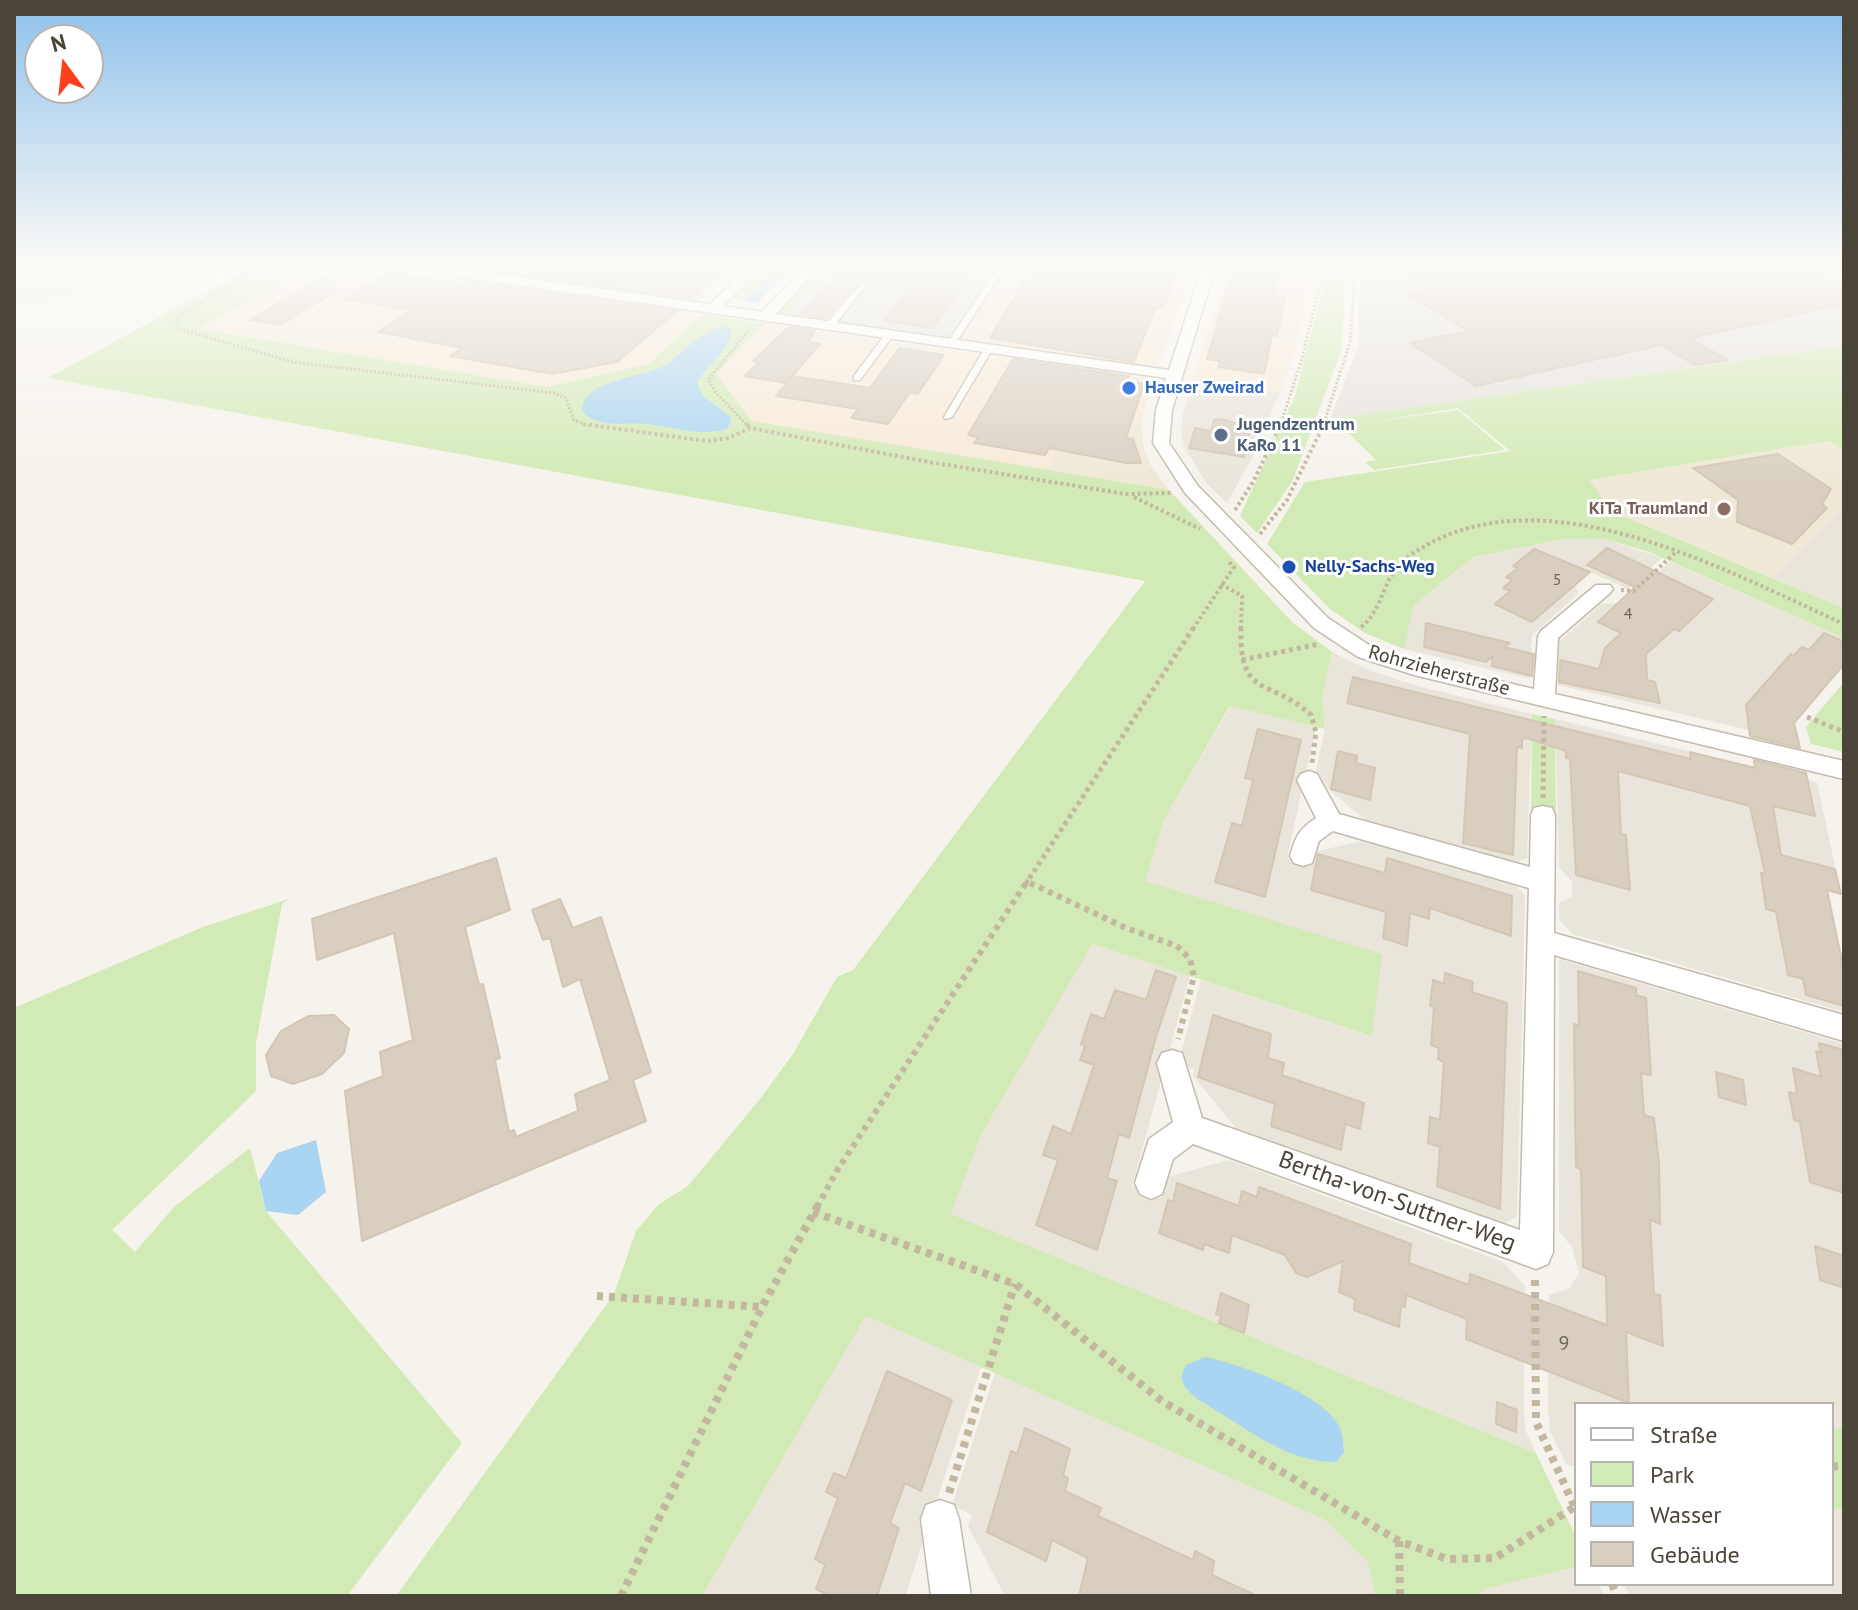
<!DOCTYPE html>
<meta charset="utf-8">
<style>
body{margin:0}
#map{position:relative;width:1858px;height:1610px;overflow:hidden;background:#f6f3ec;font-family:"PT Sans",sans-serif}
canvas{display:block}
.frame{position:absolute;inset:0;border:16px solid #4b4439;pointer-events:none}
.legend{position:absolute;left:1574px;top:1402px;width:260px;height:184px;box-sizing:border-box;background:#fff;border:2px solid #b7b4b0;margin:0;padding:10px 14px;list-style:none;font-size:24px;color:#4b4439}
.legend li{display:flex;align-items:center;gap:16px;height:40px}
.legend b{width:40px;border:2px solid #b7b4b0}
.north{position:absolute;left:24px;top:24px;width:80px;height:80px;box-sizing:border-box;background:#fff;border:2px solid #b7b4b0;border-radius:50%;rotate:345deg;font-size:22px;font-weight:700;line-height:32px;text-align:center;color:#4b4439}
.north::after{content:'';display:block;margin:auto;width:28px;height:36px;background:#fc3f1d;clip-path:polygon(50% 0,100% 100%,50% 72%,0 100%)}
</style>
<div id="map">
<canvas width="1858" height="1610"></canvas>
<div class="frame"></div>
<ul class="legend">
<li><b style="height:10px;background:#fff"></b>Straße</li>
<li><b style="height:22px;background:#d2eab5"></b>Park</li>
<li><b style="height:22px;background:#a9d4f2"></b>Wasser</li>
<li><b style="height:22px;background:#d8cfc1"></b>Gebäude</li>
</ul>
<div class="north">N</div>
</div>
<script>
const ctx = document.querySelector('canvas').getContext('2d');
ctx.lineJoin = 'round';
function fillPath(path, color) { ctx.fillStyle = color; ctx.fill(path, 'evenodd'); }
function trace(path, color, width, dash) { ctx.strokeStyle = color; ctx.lineWidth = width; ctx.lineCap = dash ? 'butt' : 'round'; ctx.setLineDash(dash || []); ctx.stroke(path); }
function write(font, color, halo, rows, align = 'center') {
  ctx.font = font + ' "PT Sans",sans-serif'; ctx.lineWidth = 6; ctx.setLineDash([]); ctx.textBaseline = 'middle'; ctx.strokeStyle = halo; ctx.fillStyle = color; for (const [text, x, y, turn = 0] of rows) {
    ctx.save(); ctx.translate(x, y); ctx.rotate((+turn || 0) * Math.PI / 180); ctx.textAlign = isNaN(turn) ? turn : align; if (halo) ctx.strokeText(text, 0, 0); ctx.fillText(text, 0, 0); ctx.restore();
  }
}
fillPath(new Path2D(`
 M 35,262 L 260,262 L 249,268 L 112,285 L 14,307 L 14,291 Z
 M 1193,379 L 1280,392 L 1253,456 L 1227,503 L 1207,484 L 1184,447 L 1181,432 L 1183,414 Z
 M 1844,507 L 1844,608 L 1773,578 Z
 M 1563,539 L 1605,539 L 1662,558 L 1628,589 L 1577,566 L 1569,573 L 1573,575 L 1578,594 L 1532,635 L 1530,679 L 1404,649 L 1414,605 L 1475,557 Z
 M 1670,562 L 1844,638 L 1844,666 L 1795,723 L 1800,742 L 1558,685 L 1559,642 L 1601,604 L 1631,602 L 1636,593 Z
 M 1332,652 L 1369,670 L 1414,685 L 1532,714 L 1527,858 L 1516,862 L 1365,820 L 1327,788 L 1327,784 L 1314,780 L 1325,729 L 1322,697 Z
 M 1231,706 L 1316,727 L 1287,858 L 1311,865 L 1314,852 L 1361,841 L 1515,885 L 1525,895 L 1517,1217 L 1504,1223 L 1236,1128 L 1193,1076 L 1194,1070 L 1178,1064 L 1201,980 L 1371,1036 L 1145,881 L 1165,818 Z
 M 1555,719 L 1817,782 L 1841,894 L 1828,891 L 1844,970 L 1844,1012 L 1573,934 L 1559,920 L 1559,903 L 1572,897 L 1572,882 L 1559,867 Z
 M 1091,944 L 1190,976 L 1132,1186 L 1162,1198 L 1167,1177 L 1229,1160 L 1503,1262 L 1525,1286 L 1524,1408 L 1525,1429 L 1536,1453 L 951,1214 L 981,1135 Z
 M 1559,959 L 1844,1044 L 1844,1427 L 1832,1430 L 1832,1404 L 1576,1404 L 1576,1466 L 1567,1465 L 1550,1432 L 1548,1409 L 1549,1295 L 1570,1288 L 1579,1273 L 1572,1247 L 1559,1232 Z
 M 866,1316 L 981,1367 L 905,1596 L 702,1596 Z
 M 995,1373 L 1325,1520 L 1368,1561 L 1376,1596 L 1005,1596 L 968,1526 L 972,1515 L 952,1505 Z
 M 1844,1508 L 1844,1596 L 1630,1596 L 1624,1584 L 1832,1584 L 1832,1510 Z
 M 1576,1567 L 1576,1584 L 1598,1584 L 1604,1596 L 1475,1596 L 1488,1588 Z`), '#eae5da');
fillPath(new Path2D(`
 M 314,262 L 349,262 L 702,314 L 649,364 L 547,387 L 198,329 Z
 M 1012,262 L 1196,262 L 1159,364 L 1148,367 L 961,340 Z
 M 1229,262 L 1316,262 L 1294,354 L 1280,392 L 1193,379 Z
 M 764,323 L 1144,378 L 1153,384 L 1141,423 L 1073,412 L 1047,470 L 751,421 L 715,374 Z`), '#f7ead8');
fillPath(new Path2D(`
 M 492,262 L 741,262 L 698,302 L 479,271 Z
 M 837,262 L 1012,262 L 961,340 L 788,315 Z
 M 1363,262 L 1774,262 L 1844,293 L 1844,346 L 1330,419 L 1359,345 L 1358,304 Z`), '#e6e2dd');
fillPath(new Path2D(`
 M 1073,412 L 1141,423 L 1144,448 L 1151,466 L 1169,490 L 1047,470 Z
 M 1828,441 L 1844,450 L 1844,507 L 1773,578 L 1611,511 L 1588,480 Z`), '#efe8d6');
fillPath(new Path2D(`
 M 260,262 L 314,262 L 199,329 L 547,387 L 649,364 L 702,314 L 764,323 L 716,374 L 752,421 L 1169,490 L 1292,622 L 1332,652 L 1322,697 L 1325,729 L 1230,706 L 1165,818 L 1145,881 L 1382,954 L 1372,1036 L 1092,944 L 981,1135 L 951,1214 L 1536,1453 L 1576,1537 L 1576,1567 L 1488,1588 L 1475,1596 L 1376,1596 L 1367,1561 L 1325,1520 L 866,1316 L 702,1596 L 396,1596 L 614,1294 L 636,1231 L 659,1204 L 688,1186 L 760,1099 L 793,1054 L 837,977 L 853,970 L 1145,581 L 48,378 Z
 M 765,262 L 783,262 L 744,301 L 728,299 Z
 M 824,262 L 837,262 L 788,315 L 780,314 L 779,311 Z
 M 1329,262 L 1348,262 C 1341,296 1346,323 1340,354 L 1293,480 L 1257,533 L 1240,516 L 1295,396 Z
 M 1844,346 L 1844,450 L 1828,441 L 1589,480 L 1611,511 L 1844,608 L 1844,638 L 1649,552 L 1605,539 L 1563,539 L 1474,557 L 1414,605 L 1404,649 L 1365,633 L 1330,609 L 1267,544 L 1305,482 L 1510,451 L 1458,408 L 1371,422 L 1458,410 L 1505,450 L 1374,470 L 1365,462 L 1376,460 L 1341,426 L 1329,428 L 1330,419 Z
 M 1844,682 L 1844,752 L 1811,744 L 1806,727 Z
 M 1532,714 L 1555,719 L 1556,818 L 1531,812 Z
 M 289,899 L 282,904 L 256,1043 L 256,1091 L 112,1230 L 135,1252 L 175,1206 L 250,1148 L 266,1211 L 462,1443 L 347,1596 L 14,1596 L 14,1008 L 203,927 Z
 M 1844,1427 L 1844,1508 L 1832,1510 L 1832,1430 Z`), '#d2eab5');
fillPath(new Path2D(`
 M 783,262 L 797,262 L 757,303 L 744,301 Z
 M 720,327 L 731,328 C 733,350 705,365 697,384 L 704,397 L 730,416 L 731,421 L 727,429 C 698,437 676,427 647,424 C 626,422 597,429 582,411 C 582,379 643,378 664,366 C 684,353 697,335 720,327 Z
 M 316,1140 L 326,1192 L 298,1215 L 266,1211 L 259,1181 L 277,1153 Z
 M 1205,1357 C 1239,1364 1324,1393 1340,1428 C 1343,1435 1343,1445 1344,1452 L 1336,1462 C 1285,1463 1240,1423 1197,1399 L 1185,1387 L 1181,1377 L 1186,1365 Z`), '#a9d4f2');
const building = new Path2D(`
 M 538,262 L 730,262 L 691,298 L 487,270 L 491,267 L 525,271 Z
 M 840,262 L 979,262 L 933,328 L 884,321 L 912,285 L 861,278 L 826,318 L 801,314 L 840,271 Z
 M 1041,262 L 1146,262 L 1144,269 L 1177,273 L 1163,307 L 1155,309 L 1134,362 L 990,338 L 1025,280 L 1030,281 Z
 M 1235,262 L 1281,262 L 1274,295 L 1285,297 L 1277,336 L 1272,335 L 1264,374 L 1218,367 L 1220,361 L 1207,359 Z
 M 1458,262 L 1844,262 L 1844,268 L 1822,276 L 1844,285 L 1844,304 L 1690,338 L 1727,360 L 1695,365 L 1661,345 L 1476,386 L 1410,343 L 1468,331 L 1407,294 L 1428,290 L 1401,273 Z
 M 388,273 L 465,284 L 469,281 L 677,311 L 617,362 L 552,374 L 450,356 L 462,348 L 378,332 L 411,310 L 345,299 Z
 M 328,274 L 338,290 L 280,325 L 250,320 Z
 M 789,327 L 815,331 L 808,342 L 820,344 L 786,383 L 745,376 L 759,362 L 753,361 Z
 M 899,348 L 944,355 L 918,394 L 910,392 L 888,424 L 851,418 L 858,409 L 776,396 L 793,376 L 870,388 Z
 M 1013,359 L 1129,376 L 1127,381 L 1144,384 L 1126,438 L 1133,439 L 1141,463 L 1126,463 L 1049,448 L 1045,455 L 974,443 L 978,437 L 968,435 Z
 M 1222,419 L 1250,428 L 1244,457 L 1189,448 L 1195,428 L 1211,431 L 1214,420 Z
 M 1778,454 L 1831,489 L 1822,504 L 1827,508 L 1792,544 L 1737,522 L 1738,500 L 1693,468 Z
 M 1607,548 L 1713,599 L 1679,631 L 1674,629 L 1646,654 L 1647,680 L 1655,682 L 1660,703 L 1559,682 L 1560,660 L 1599,669 L 1605,648 L 1621,633 L 1598,622 L 1635,587 L 1587,565 Z
 M 1534,549 L 1590,572 L 1532,622 L 1495,604 L 1510,591 L 1503,588 L 1512,580 L 1506,577 L 1518,568 L 1513,566 Z
 M 1426,623 L 1510,643 L 1504,647 L 1534,654 L 1532,676 L 1492,666 L 1493,656 L 1486,662 L 1424,647 Z
 M 1824,633 L 1844,642 L 1844,664 L 1794,723 L 1800,748 L 1750,736 L 1746,705 L 1791,654 L 1793,656 L 1802,647 L 1809,650 Z
 M 1353,677 L 1691,759 L 1690,752 L 1755,768 L 1754,760 L 1806,773 L 1815,816 L 1773,806 L 1781,855 L 1835,869 L 1841,894 L 1827,890 L 1844,971 L 1844,1006 L 1806,995 L 1803,979 L 1788,975 L 1776,912 L 1766,909 L 1761,873 L 1765,873 L 1750,806 L 1618,771 L 1621,834 L 1626,835 L 1630,890 L 1576,875 L 1570,759 L 1566,758 L 1566,751 L 1526,738 L 1522,740 L 1522,748 L 1517,747 L 1513,855 L 1463,843 L 1470,734 L 1347,703 Z
 M 1258,729 L 1301,740 L 1265,897 L 1215,882 L 1232,823 L 1242,826 L 1253,780 L 1245,778 Z
 M 1338,751 L 1357,756 L 1356,763 L 1375,768 L 1370,800 L 1331,789 Z
 M 1318,854 L 1385,873 L 1387,858 L 1512,896 L 1511,936 L 1430,908 L 1429,919 L 1410,913 L 1407,946 L 1383,938 L 1386,912 L 1311,890 Z
 M 496,858 L 510,910 L 465,927 L 479,985 L 483,984 L 500,1058 L 495,1060 L 509,1132 L 514,1130 L 516,1137 L 578,1111 L 575,1094 L 610,1080 L 580,979 L 563,987 L 550,938 L 543,940 L 532,910 L 560,899 L 573,928 L 601,917 L 651,1072 L 633,1080 L 646,1121 L 362,1241 L 345,1091 L 383,1076 L 380,1052 L 413,1040 L 394,933 L 317,960 L 312,919 Z
 M 1156,970 L 1176,977 L 1156,1037 L 1129,1138 L 1119,1134 L 1107,1178 L 1117,1181 L 1097,1250 L 1036,1225 L 1058,1160 L 1043,1155 L 1053,1126 L 1071,1134 L 1094,1065 L 1080,1060 L 1085,1046 L 1081,1044 L 1091,1014 L 1104,1019 L 1115,990 L 1146,1000 Z
 M 1578,971 L 1636,988 L 1636,995 L 1646,998 L 1651,1075 L 1641,1073 L 1644,1115 L 1654,1118 L 1659,1163 L 1660,1224 L 1650,1220 L 1654,1294 L 1660,1295 L 1663,1346 L 1626,1332 L 1629,1403 L 1466,1339 L 1467,1319 L 1406,1295 L 1405,1307 L 1401,1305 L 1399,1327 L 1354,1310 L 1355,1299 L 1339,1292 L 1343,1261 L 1307,1277 L 1296,1273 L 1285,1255 L 1232,1235 L 1229,1253 L 1204,1244 L 1203,1250 L 1159,1233 L 1168,1200 L 1173,1202 L 1177,1183 L 1239,1206 L 1242,1191 L 1257,1197 L 1259,1187 L 1411,1244 L 1409,1263 L 1469,1285 L 1470,1274 L 1607,1325 L 1606,1276 L 1583,1267 L 1581,1169 L 1576,1167 L 1575,1115 L 1574,1024 L 1579,1026 Z
 M 1445,973 L 1473,982 L 1472,992 L 1507,1003 L 1500,1209 L 1437,1186 L 1440,1147 L 1428,1143 L 1430,1117 L 1440,1120 L 1444,1062 L 1438,1059 L 1439,1048 L 1431,1045 L 1434,1007 L 1430,1006 L 1433,980 L 1444,984 Z
 M 334,1015 L 349,1029 L 344,1053 L 322,1074 L 293,1084 L 271,1076 L 266,1055 L 281,1031 L 308,1016 Z
 M 1213,1015 L 1271,1034 L 1268,1058 L 1284,1063 L 1282,1075 L 1364,1103 L 1360,1129 L 1345,1124 L 1341,1150 L 1271,1126 L 1275,1104 L 1198,1077 Z
 M 1819,1043 L 1844,1050 L 1844,1193 L 1810,1182 L 1800,1122 L 1794,1120 L 1789,1092 L 1797,1094 L 1793,1068 L 1821,1077 L 1816,1051 L 1821,1053 Z
 M 1716,1072 L 1743,1080 L 1746,1105 L 1719,1097 Z
 M 1815,1246 L 1844,1256 L 1844,1288 L 1820,1280 Z
 M 1221,1293 L 1249,1305 L 1244,1333 L 1219,1323 L 1221,1316 L 1216,1314 Z
 M 887,1371 L 952,1400 L 921,1491 L 905,1483 L 890,1523 L 899,1528 L 877,1596 L 830,1596 L 816,1589 L 825,1565 L 815,1559 L 838,1498 L 826,1492 L 834,1473 L 846,1478 Z
 M 1497,1402 L 1517,1410 L 1516,1432 L 1496,1424 Z
 M 1025,1428 L 1070,1449 L 1063,1475 L 1068,1478 L 1065,1491 L 1101,1508 L 1098,1516 L 1193,1560 L 1195,1551 L 1214,1561 L 1212,1575 L 1257,1596 L 1079,1596 L 1088,1558 L 1052,1540 L 1046,1561 L 987,1532 L 1011,1451 L 1017,1454 Z`);
fillPath(building, '#d8cfc1');
trace(building, '#d3c7b4', 2);
const service = new Path2D(`
 M 365,262 L 389,262 L 449,271 L 446,273 Z
 M 1001,262 L 1008,262 L 955,344 L 949,344 L 948,342 Z
 M 863,282 L 868,283 L 833,327 L 827,327 L 827,323 Z
 M 887,332 L 894,334 L 860,380 L 854,380 L 854,376 Z
 M 986,346 L 993,348 L 952,417 L 945,419 L 944,417 Z`);
const minor = new Path2D(`
 M 753,262 L 767,262 L 723,306 L 762,312 L 809,262 L 823,262 L 776,314 L 1169,370 L 1204,262 L 1217,262 L 1172,410 L 1169,443 L 1198,486 L 1328,618 L 1372,647 L 1418,662 L 1534,689 L 1538,636 L 1541,631 L 1596,585 L 1610,585 L 1613,589 L 1610,593 L 1558,638 L 1555,694 L 1844,761 L 1844,779 L 1414,675 L 1358,657 L 1314,628 L 1185,493 L 1153,443 L 1156,410 L 1166,378 L 446,275 L 439,271 L 446,267 L 710,304 Z
 M 1309,771 L 1317,774 L 1339,814 L 1530,867 L 1531,815 L 1534,808 L 1543,806 L 1552,808 L 1555,815 L 1554,933 L 1844,1015 L 1844,1041 L 1554,955 L 1553,1252 L 1548,1264 L 1536,1269 L 1193,1144 L 1173,1159 L 1162,1194 L 1151,1199 L 1140,1194 L 1135,1183 L 1149,1139 L 1173,1122 L 1157,1063 L 1162,1053 L 1172,1050 L 1182,1053 L 1202,1118 L 1520,1230 L 1529,888 L 1333,831 L 1319,841 L 1312,863 L 1303,866 L 1294,863 L 1290,856 C 1296,836 1299,829 1316,818 L 1297,780 L 1301,774 Z
 M 940,1500 L 954,1505 L 959,1519 L 971,1596 L 931,1596 L 921,1519 L 926,1505 Z`);
trace(service, '#c2bbae', 3);
trace(minor, '#c2bbae', 3);
trace(new Path2D(`
 M 266,262 L 181,316 L 176,323 L 180,329 L 293,362 L 554,393 L 566,398 L 574,420 L 588,426
 M 748,331 L 708,380 L 717,394 L 748,426
 M 1280,426 L 1302,359 L 1325,262
 M 1323,426 L 1350,342 L 1356,262`), '#c4b79f', 3, [2, 2]);
trace(new Path2D(`
 M 583,424 L 706,441 L 729,438 L 750,428 L 929,462 L 1126,494 L 1173,493
 M 747,424 L 750,428
 M 1134,497 L 1200,529
 M 1235,510 L 1253,482 L 1281,424
 M 1260,534 L 1287,500 L 1324,424
 M 1221,584 L 1242,596 L 1241,629
 M 1621,590 L 1634,591 L 1677,551
 M 1361,627 C 1386,607 1380,576 1412,554 C 1539,467 1724,570 1844,624
 M 1193,629 L 1234,567 L 1229,562`), '#c4b79f', 4, [3, 3]);
trace(new Path2D(`
 M 1241,627 C 1239,701 1270,677 1311,715 L 1316,732 L 1312,763
 M 1242,660 L 1319,644
 M 1807,717 L 1844,732
 M 1543,798 L 1544,716
 M 1025,881 L 1034,885
 M 1025,885 L 1194,627`), '#c4b79f', 5, [4, 4]);
trace(new Path2D(`
 M 1030,883 L 1126,928 L 1177,946 L 1190,959 L 1194,976 L 1178,1039
 M 817,1207 L 838,1169 L 1026,883`), '#c4b79f', 6, [5, 5]);
trace(new Path2D(`
 M 813,1212 L 1015,1284 L 1162,1401 L 1399,1541 L 1447,1559 L 1495,1558 L 1576,1506
 M 1535,1280 L 1536,1422 L 1576,1510
 M 597,1296 L 762,1307
 M 1832,1467 L 1844,1465
 M 949,1493 L 1015,1284
 M 1399,1541 L 1400,1596
 M 1612,1584 L 1617,1596
 M 621,1596 L 762,1307 L 818,1205`), '#c4b79f', 8, [6, 6]);
fillPath(service, '#fff');
fillPath(minor, '#fff');
const sky = ctx.createLinearGradient(0, 0, 0, 488);
sky.addColorStop(0, '#8fc1ec');
sky.addColorStop(0.54, '#fbfaf6');
sky.addColorStop(1, '#fbfaf600');
ctx.fillStyle = sky;
ctx.fillRect(0, 0, 1858, 488);
for (const [x, y, r, color] of [
 [1129,388,8,"#3f7fe0"],
 [1221,435,8,"#5c6f8a"],
 [1724,509,8,"#8d6e63"],
 [1289,567,8,"#1a4fb4"]
]) { const dot = new Path2D(); dot.arc(x, y, r, 0, 2 * Math.PI); ctx.fillStyle = color; ctx.fill(dot); trace(dot, '#fff', 3); }
write('16px', '#6e675b', null, [
 ["5",1557,580],
 ["4",1628,614]
]);
write('bold 18px', '#366cbe', '#fff', [
 ["Hauser Zweirad",1145,388]
], 'left');
write('bold 18px', '#4e5e75', '#fff', [
 ["Jugendzentrum",1237,425],
 ["KaRo 11",1237,446]
], 'left');
write('bold 18px', '#785e54', '#fff', [
 ["KiTa Traumland",1708,509]
], 'right');
write('bold 18px', '#164399', '#fff', [
 ["Nelly-Sachs-Weg",1305,567]
], 'left');
write('20px', '#4b4439', '#fff', [
 ["Rohrzieherstraße",1439,671,15]
]);
write('20px', '#6e675b', null, [
 ["9",1564,1344]
]);
write('24px', '#4b4439', '#fff', [
 ["Bertha-von-Suttner-Weg",1397,1202,20]
]);
</script>
